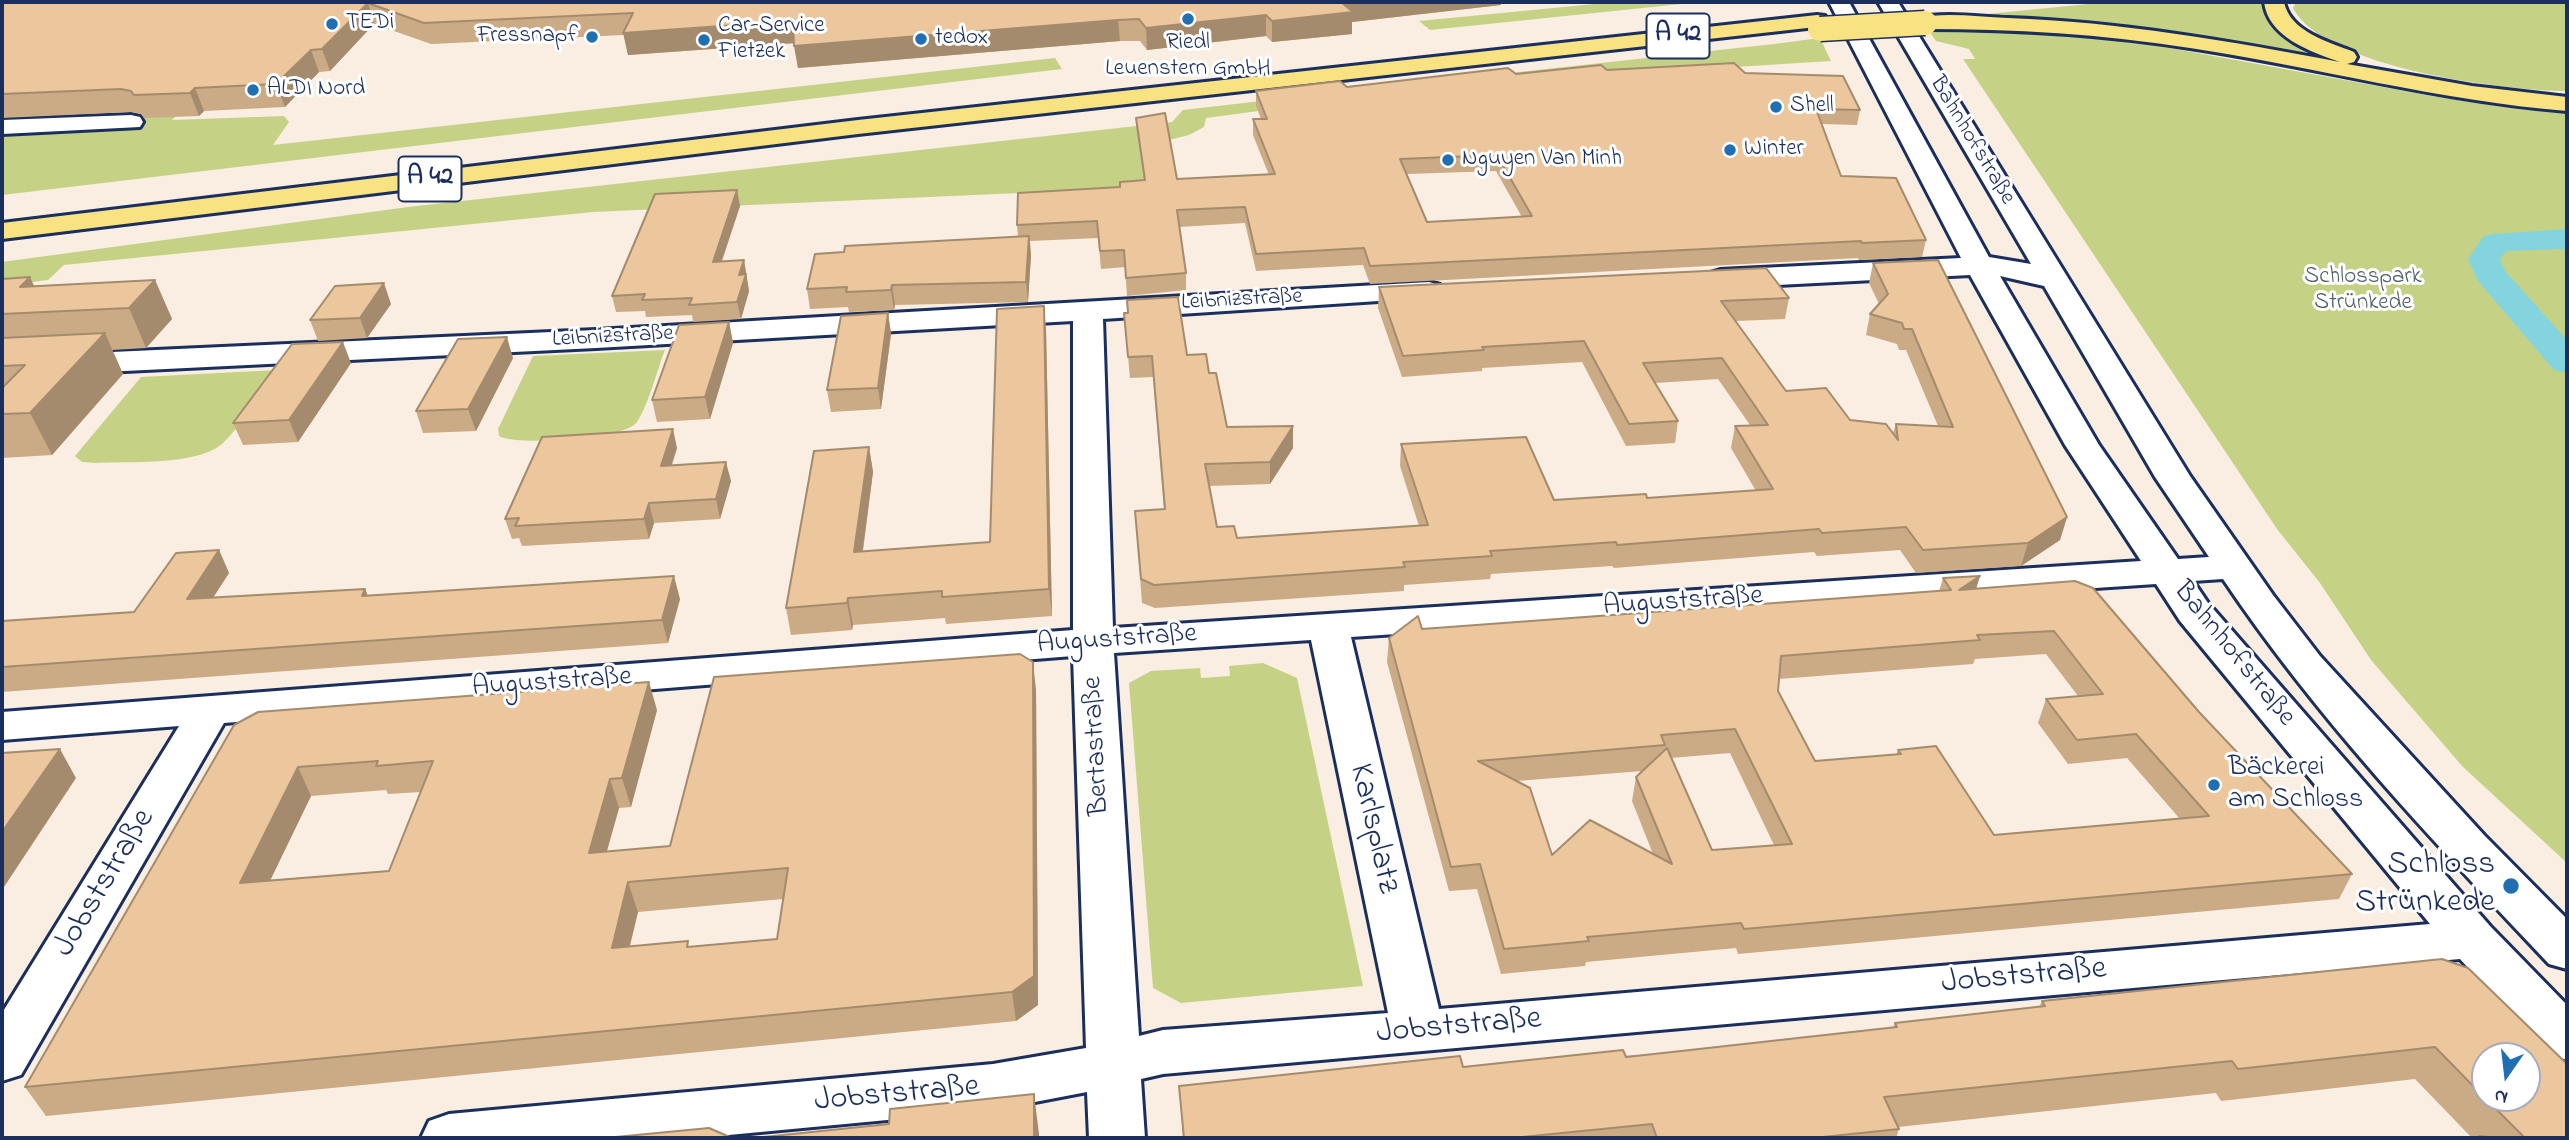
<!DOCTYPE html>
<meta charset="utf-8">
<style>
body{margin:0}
#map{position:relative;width:2569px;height:1140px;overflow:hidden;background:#f9eee1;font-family:"Indie Flower",sans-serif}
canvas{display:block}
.frame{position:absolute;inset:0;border:4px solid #1b2f5e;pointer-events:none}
.north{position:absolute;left:2471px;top:1042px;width:70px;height:70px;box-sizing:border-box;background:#fff;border:2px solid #a4acbf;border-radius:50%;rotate:194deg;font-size:19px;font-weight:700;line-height:28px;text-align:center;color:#1b2f5e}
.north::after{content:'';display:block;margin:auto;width:24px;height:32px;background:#1f6fb2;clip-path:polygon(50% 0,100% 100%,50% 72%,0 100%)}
</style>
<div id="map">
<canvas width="2569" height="1140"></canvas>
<div class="frame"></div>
<div class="north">N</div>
</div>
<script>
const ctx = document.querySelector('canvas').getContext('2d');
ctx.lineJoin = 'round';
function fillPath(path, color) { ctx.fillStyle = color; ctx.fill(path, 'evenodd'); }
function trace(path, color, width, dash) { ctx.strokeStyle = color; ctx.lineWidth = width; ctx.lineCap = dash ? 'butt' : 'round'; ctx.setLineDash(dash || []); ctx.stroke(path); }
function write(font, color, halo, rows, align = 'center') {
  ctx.font = font + ' "Indie Flower",sans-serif'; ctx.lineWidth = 6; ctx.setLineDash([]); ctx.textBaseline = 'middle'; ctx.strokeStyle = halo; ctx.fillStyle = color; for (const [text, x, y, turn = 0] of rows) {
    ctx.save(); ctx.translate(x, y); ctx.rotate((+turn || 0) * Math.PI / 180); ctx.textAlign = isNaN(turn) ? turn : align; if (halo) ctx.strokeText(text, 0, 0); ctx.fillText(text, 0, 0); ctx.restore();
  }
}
fillPath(new Path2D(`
 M 1615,2 L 1701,2 L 1430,30 L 1419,21 Z
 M 2108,2 L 2264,2 L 2270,18 L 2345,59 L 2395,75 L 2314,61 L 1957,17 Z
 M 2296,2 L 2567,2 L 2567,91 C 2505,91 2324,68 2293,8 Z
 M 1974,30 L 2058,34 L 2137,42 L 2432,96 L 2502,107 L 2567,112 L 2567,863 L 2462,766 L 2407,702 L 2371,660 L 2320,583 L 2277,529 L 1963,59 L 1975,59 L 1969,49 L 1936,41 L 1929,31 Z
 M 1820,38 L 1831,61 L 1337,92 L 1774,44 Z
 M 1055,58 L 1062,69 L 2,195 L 2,133 L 137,123 L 203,64 L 233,63 L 172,120 L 284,116 L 289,122 L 273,145 Z
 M 1287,98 L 1266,110 L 1206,118 L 1204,127 L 1189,135 L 1161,142 L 1176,186 L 593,212 L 64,265 L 48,280 L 2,286 L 2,262 L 408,207 L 1172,122 L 1183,110 Z
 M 665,350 C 657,370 649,404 637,422 C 625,440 517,446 499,436 L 498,429 L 533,356 Z
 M 277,370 C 261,391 240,428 222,444 C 196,466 129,461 95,463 L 82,462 L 75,456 L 141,377 Z
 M 1263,663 L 1297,678 L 1363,986 L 1181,1003 L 1153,988 L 1129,683 L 1151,671 L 1200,668 L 1201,678 L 1230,676 L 1229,666 Z`), '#c5d286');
fillPath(new Path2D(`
 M 2567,229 L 2567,249 L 2506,251 L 2500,259 L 2505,271 L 2567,340 L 2567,373 L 2554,370 L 2478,281 L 2468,259 L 2483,237 L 2492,234 Z`), '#84d4e0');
const minor = new Path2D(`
 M 1829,2 L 1849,2 L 1989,257 L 2031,264 L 1878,2 L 1898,2 L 2190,476 L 2273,595 L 2320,656 L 2484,835 L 2567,919 L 2567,969 L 2549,964 C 2434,842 2317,719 2223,579 L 2193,581 L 2208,603 L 2490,926 L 2567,1005 L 2567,1060 L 2548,1054 L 2460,959 L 1163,1074 L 1141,1079 L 1145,1138 L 1089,1138 L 1087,1092 L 993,1110 L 697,1138 L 421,1138 L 429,1121 L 449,1114 L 993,1064 L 1086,1048 L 1073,656 L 224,723 L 21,1075 L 2,1081 L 2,1013 L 179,726 L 2,740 L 2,712 L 1073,630 L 1073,321 L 596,348 L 2,377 L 2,357 L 596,330 L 1429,282 L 1440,285 L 1444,291 L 1440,297 L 1103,319 L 1113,628 L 2141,561 L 2065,445 L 1970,275 L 1720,288 L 1710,285 L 1705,279 L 1710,273 L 1720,270 L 1961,258 ZM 2000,276 L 2044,286 L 2155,477 L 2209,557 L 2178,559 L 2099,445 ZM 2156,584 L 2180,621 L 2430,924 L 1439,1009 L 1351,637 ZM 1311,640 L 1388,1013 L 1163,1030 L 1139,1036 L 1114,653 Z
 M 131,115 L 140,117 L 143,122 L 140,127 L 2,134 L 2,120 Z`);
const highway = new Path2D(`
 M 2264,2 L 2284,2 C 2290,32 2329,42 2354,52 L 2357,57 L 2354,62 L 2347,64 L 2472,86 L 2567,97 L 2567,111 C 2440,101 2316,67 2190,48 C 2102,34 2014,29 1925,29 L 1917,28 L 1914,23 L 1917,18 C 1945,12 1979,17 2008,18 C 2120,22 2230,41 2340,62 C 2311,52 2268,37 2264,2 Z
 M 1817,15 L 1825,16 L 1828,21 L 1825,26 L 858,134 L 2,239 L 2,223 L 858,120 Z`);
trace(minor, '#1b2f5e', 6);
trace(highway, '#1b2f5e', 6);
fillPath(minor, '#fff');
fillPath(highway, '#f8e281');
const highwayBridge = new Path2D(`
 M 1820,29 L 1925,23`);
trace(highwayBridge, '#1b2f5e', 27, []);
trace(highwayBridge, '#f8e281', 24);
fillPath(new Path2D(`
 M 2,2 L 1501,2 L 1501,5 L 1352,22 L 1352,34 L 1272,42 L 1266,36 L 1147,50 L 1140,41 L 1120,41 L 798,68 L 794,43 L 628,55 L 624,35 L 431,44 L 374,24 L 330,71 L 319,72 L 285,107 L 204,111 L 199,116 L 144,118 L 141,114 L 131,112 L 2,118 Z
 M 1607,70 L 1745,73 L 1860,110 L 1857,125 L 1822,124 L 1841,176 L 1926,240 L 1922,257 L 1859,260 L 1858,258 L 1370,284 L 1363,265 L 1256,271 L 1245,223 L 1179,227 L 1186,273 L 1186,290 L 1127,296 L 1125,267 L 1101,269 L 1098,238 L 1030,241 L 1031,255 L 1028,302 L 895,305 L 894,310 L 849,312 L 848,307 L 810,309 L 807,289 L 844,252 L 1018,236 L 1017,225 L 1120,187 L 1144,181 L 1137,133 L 1136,118 L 1177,179 L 1269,175 L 1253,135 L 1253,119 L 1261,119 L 1256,106 L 1256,91 L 1347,87 L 1516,74 ZM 1496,171 L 1522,217 L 1427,222 L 1407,174 Z
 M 737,190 L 740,206 L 722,261 L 744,260 L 749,291 L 741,319 L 693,322 L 692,315 L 646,317 L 645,311 L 616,312 L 612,296 Z
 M 1873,263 L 2067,517 L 2060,540 L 2021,566 L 1916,573 L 1900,550 L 1817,556 L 1814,552 L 1614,568 L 1612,566 L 1491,574 L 1490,579 L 1404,585 L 1404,591 L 1155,608 L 1142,603 L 1135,511 L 1164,509 L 1153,377 L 1130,378 L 1124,313 L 1187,355 L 1209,373 L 1227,427 L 1293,448 L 1270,484 L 1209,486 L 1217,527 L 1237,538 L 1419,526 L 1400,466 L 1401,444 L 1554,500 L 1647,498 L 1756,491 L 1731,448 L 1735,426 L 1750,425 L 1718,379 L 1655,383 L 1678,421 L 1675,443 L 1626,446 L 1582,362 L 1482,368 L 1482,371 L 1402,377 L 1378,308 L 1379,287 L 1789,298 L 1785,319 L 1736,321 L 1786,391 L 1850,420 L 1893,433 L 1896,424 L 1938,426 L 1906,350 L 1899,350 L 1897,344 L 1866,335 L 1870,314 L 1879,304 L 1869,283 Z
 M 2,279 L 34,286 L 155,280 L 172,319 L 146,348 L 112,350 L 123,374 L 52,455 L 2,458 Z
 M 391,304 L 367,338 L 318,341 L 310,320 Z
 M 888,313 L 891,334 L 881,409 L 831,412 L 827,390 Z
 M 729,322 L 733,343 L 710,419 L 657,422 L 652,400 Z
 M 1046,329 L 1052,616 L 946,624 L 945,618 L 853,625 L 852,630 L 791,635 L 786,608 L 869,447 L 873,472 L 863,551 L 990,542 Z
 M 513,358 L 476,431 L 423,433 L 416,411 Z
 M 351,363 L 298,442 L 243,445 L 233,423 Z
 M 677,448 L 672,465 L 731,481 L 720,519 L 654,523 L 649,539 L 522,546 L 519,538 L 512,539 L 505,519 Z
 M 219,550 L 229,573 L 213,598 L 365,589 L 368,596 L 680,599 L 668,643 L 2,692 L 2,621 L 134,612 Z
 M 1980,576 L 1976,588 L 2199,712 L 2352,874 L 2339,899 L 1738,954 L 1736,948 L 1586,962 L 1585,966 L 1501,974 L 1477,889 L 1449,891 L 1387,662 L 1389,638 L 1422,629 L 1939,591 L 1943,578 ZM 2046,654 L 2078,696 L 2046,699 L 2038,723 L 2068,764 L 2127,758 L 2180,819 L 1994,835 L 1898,750 L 1896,755 L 1815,761 L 1778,691 L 1779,679 L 1973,664 L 1975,659 ZM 1730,753 L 1774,845 L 1712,850 L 1671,758 ZM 1642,771 L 1636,777 L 1632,801 L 1653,854 L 1552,855 L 1517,781 Z
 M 1036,690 L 1038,1005 L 1016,1021 L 46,1116 L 25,1087 L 234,725 L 657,710 L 631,807 L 619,808 L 607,851 L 670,846 ZM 386,790 L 388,794 L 421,792 L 389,871 L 270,880 L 311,796 ZM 783,899 L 777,939 L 690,947 L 630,946 L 638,912 Z
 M 2442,959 L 2567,1138 L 2472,1138 L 2415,1079 L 2221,1101 L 2216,1093 L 1898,1127 L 1899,1129 L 1896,1138 L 1183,1138 L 1179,1086 L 1654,1054 L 1893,1028 L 1895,1023 L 2039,1007 L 2042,1001 Z`), '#cbaa86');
fillPath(new Path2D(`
 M 1341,2 L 1501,2 L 1501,5 L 1352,22 L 1352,34 L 1272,42 L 1272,21 Z
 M 368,3 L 374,24 L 330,71 L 322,49 Z
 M 1266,15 L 1266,36 L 1147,50 L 1146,28 Z
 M 1118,20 L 1120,41 L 798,68 L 794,46 Z
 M 793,21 L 796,43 L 628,55 L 623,33 Z
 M 311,50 L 319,72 L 285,107 L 276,84 Z
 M 195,88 L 204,111 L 199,116 L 190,93 Z
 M 737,190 L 740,206 L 716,278 L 713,262 Z
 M 1029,236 L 1031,255 L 1028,302 L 1026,282 Z
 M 744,260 L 749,291 L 741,319 L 737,302 L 739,275 Z
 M 30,277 L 46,312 L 20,287 Z
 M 155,280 L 172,319 L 146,348 L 129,308 Z
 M 384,283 L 391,304 L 367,338 L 360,318 Z
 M 892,285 L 895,305 L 894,310 L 891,290 Z
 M 1044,306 L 1046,329 L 1052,616 L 1049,589 Z
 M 888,313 L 891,334 L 881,409 L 878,388 Z
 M 729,322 L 733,343 L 710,419 L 705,397 Z
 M 105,333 L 123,374 L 52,455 L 30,413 Z
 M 507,337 L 513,358 L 476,431 L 468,409 Z
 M 343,342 L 351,363 L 298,442 L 289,420 Z
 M 1293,426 L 1293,448 L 1270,484 L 1270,462 Z
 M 673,429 L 677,448 L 665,485 L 661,466 Z
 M 869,447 L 873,472 L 859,578 L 854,552 Z
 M 726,462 L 731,481 L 720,519 L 716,499 Z
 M 649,503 L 654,523 L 649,539 L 644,519 Z
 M 2067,517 L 2060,540 L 2021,566 L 2028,543 Z
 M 219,550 L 229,573 L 197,622 L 187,599 Z
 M 674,576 L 680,599 L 668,643 L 662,620 Z
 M 1980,576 L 1973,599 L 1959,590 Z
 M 365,589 L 374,612 L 362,596 Z
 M 848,598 L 853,625 L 852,630 L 847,603 Z
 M 1033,662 L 1036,690 L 1038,1005 L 1016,1021 L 1012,992 Z
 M 649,682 L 657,710 L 631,807 L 622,778 Z
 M 60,749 L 76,778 L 2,890 L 2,832 Z
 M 298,767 L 311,796 L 255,912 L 240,883 Z
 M 610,779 L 619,808 L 598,882 L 589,853 Z
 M 628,882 L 638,912 L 622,977 L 612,948 Z
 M 1034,1094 L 1039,1134 L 1039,1138 L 1034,1138 Z`), '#a58b6d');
const building = new Path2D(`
 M 2,2 L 1341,2 L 1353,12 L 1272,21 L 1266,15 L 1146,28 L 1139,19 L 1118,20 L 794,46 L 793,21 L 623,33 L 633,13 L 424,23 L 368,3 L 322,49 L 311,50 L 276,84 L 195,88 L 190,93 L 134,95 L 131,91 L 121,89 L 2,94 Z
 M 1734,63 L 1745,73 L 1843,76 L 1860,110 L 1816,109 L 1841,176 L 1896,178 L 1926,240 L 1862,243 L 1861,241 L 1370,266 L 1364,248 L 1256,254 L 1245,207 L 1177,210 L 1186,273 L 1126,278 L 1124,250 L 1100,251 L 1097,221 L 1017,225 L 1018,193 L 1120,187 L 1120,182 L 1145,180 L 1136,118 L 1165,113 L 1177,179 L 1275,174 L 1253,119 L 1267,119 L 1256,91 L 1340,81 L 1347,87 L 1508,68 L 1516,74 L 1601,65 L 1607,70 ZM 1497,155 L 1532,216 L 1427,222 L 1400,159 Z
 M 737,190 L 713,262 L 744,260 L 739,275 L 746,274 L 737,302 L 689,305 L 692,298 L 642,300 L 645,294 L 612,296 L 655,194 Z
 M 1029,236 L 1026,282 L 892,285 L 891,290 L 846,292 L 847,287 L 807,289 L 815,254 L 844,252 L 845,246 Z
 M 1938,260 L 2067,517 L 2028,543 L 1923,550 L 1906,527 L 1822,533 L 1819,529 L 1617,545 L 1616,542 L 1490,551 L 1492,556 L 1403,562 L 1405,567 L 1154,585 L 1141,579 L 1135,511 L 1165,509 L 1152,356 L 1128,357 L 1124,313 L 1128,313 L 1127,300 L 1178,297 L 1187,355 L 1206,354 L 1209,373 L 1216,373 L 1227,427 L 1293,426 L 1270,462 L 1205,464 L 1217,527 L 1234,526 L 1237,538 L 1428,525 L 1401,444 L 1526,437 L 1554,500 L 1646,494 L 1647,498 L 1773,489 L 1735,426 L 1768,425 L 1722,358 L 1643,363 L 1678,421 L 1629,424 L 1584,341 L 1482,347 L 1484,350 L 1403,356 L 1379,287 L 1766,268 L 1789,298 L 1721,301 L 1786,391 L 1826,388 L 1850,420 L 1886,424 L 1898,440 L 1896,424 L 1953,427 L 1912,329 L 1904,329 L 1902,323 L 1870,314 L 1888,294 L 1873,263 Z
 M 30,277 L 20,287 L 155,280 L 129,308 L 2,314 L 2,279 Z
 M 384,283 L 360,318 L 310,320 L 335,286 Z
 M 1044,306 L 1049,589 L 942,597 L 942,591 L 848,598 L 847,603 L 786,608 L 814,451 L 869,447 L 854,552 L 990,542 L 997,309 Z
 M 888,313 L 878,388 L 827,390 L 841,316 Z
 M 729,322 L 705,397 L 652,400 L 679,325 Z
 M 105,333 L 30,413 L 2,414 L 2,388 L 25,365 L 2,366 L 2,338 Z
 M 507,337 L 468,409 L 416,411 L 458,339 Z
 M 343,342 L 289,420 L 233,423 L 292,344 Z
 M 673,429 L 661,466 L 726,462 L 716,499 L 649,503 L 644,519 L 515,526 L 519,518 L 505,519 L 542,437 Z
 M 219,550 L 187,599 L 365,589 L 362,596 L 674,576 L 662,620 L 2,667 L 2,621 L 134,612 L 176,553 Z
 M 1980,576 L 1959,590 L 2075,581 L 2093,588 L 2199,712 L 2352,874 L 1744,929 L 1741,923 L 1587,937 L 1589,941 L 1504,949 L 1480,864 L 1451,867 L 1389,638 L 1418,616 L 1422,629 L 1951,590 L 1943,578 ZM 2054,631 L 2103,694 L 2046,699 L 2077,740 L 2136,734 L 2209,816 L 1994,835 L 1936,746 L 1898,750 L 1901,754 L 1815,761 L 1778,691 L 1781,656 L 1980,640 L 1977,635 ZM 1735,729 L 1792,844 L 1712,850 L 1667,748 L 1636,777 L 1672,864 L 1590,820 L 1552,855 L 1530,788 L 1478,761 L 1665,745 L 1661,735 Z
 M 1020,654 L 1033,662 L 1034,976 L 1012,992 L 25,1087 L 234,725 L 258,712 L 649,682 L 622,778 L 610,779 L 589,853 L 670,846 L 714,677 ZM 378,761 L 376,766 L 433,761 L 389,871 L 240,883 L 298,767 ZM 788,868 L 777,939 L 687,947 L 688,941 L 612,948 L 628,882 Z
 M 60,749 L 2,832 L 2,753 Z
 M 2442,959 L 2468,968 L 2567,1064 L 2567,1138 L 2525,1138 L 2485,1098 L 2527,1098 L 2527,1056 L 2485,1056 L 2485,1098 L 2435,1047 L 2238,1069 L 2232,1061 L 1884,1097 L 1899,1129 L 1813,1138 L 1706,1138 L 1706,1137 L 1657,1138 L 1652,1124 L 1512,1138 L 1184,1138 L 1179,1086 L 1460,1056 L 1463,1067 L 1623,1050 L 1626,1057 L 1654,1054 L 1897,1027 L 1895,1023 L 2045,1006 L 2042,1001 Z
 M 1034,1094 L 1034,1138 L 754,1138 L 889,1124 L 890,1109 Z
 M 709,1128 L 732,1138 L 605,1138 Z
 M 2479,1136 L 2498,1138 L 2479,1138 Z`);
fillPath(building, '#ecc69c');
trace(building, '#a58b6d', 2);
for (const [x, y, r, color] of [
 [1188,19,7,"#1f6fb2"],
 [332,24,7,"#1f6fb2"],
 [592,37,7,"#1f6fb2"],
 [921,39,7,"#1f6fb2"],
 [704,40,7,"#1f6fb2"],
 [253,90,7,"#1f6fb2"],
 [1776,107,7,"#1f6fb2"],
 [1730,150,7,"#1f6fb2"],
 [1448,160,7,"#1f6fb2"],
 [2214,785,7,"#1f6fb2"],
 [2511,886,9,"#1f6fb2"]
]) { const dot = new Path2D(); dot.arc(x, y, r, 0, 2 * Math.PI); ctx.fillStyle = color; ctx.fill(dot); trace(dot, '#fff', 2.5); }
write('23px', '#1b2f5e', '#fff', [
 ["TEDi",346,24],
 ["Car-Service",718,27],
 ["Fietzek",718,53],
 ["Fressnapf",578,37,"right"],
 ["tedox",935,39],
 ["Riedl",1188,44,"center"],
 ["Leuenstern GmbH",1188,70,"center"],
 ["ALDI Nord",267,90],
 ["Shell",1790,107],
 ["Winter",1744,150],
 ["Nguyen Van Minh",1462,160]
], 'left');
write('23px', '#1b2f5e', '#fff', [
 ["Bahnhofstraße",1971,141,59],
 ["Leibnizstraße",1242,301,-3],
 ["Leibnizstraße",613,338,-3]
]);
write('23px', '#4e606a', '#fff', [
 ["Schlosspark",2363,278],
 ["Strünkede",2363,304]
]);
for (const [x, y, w] of [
 [1678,36,63],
 [430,179,63]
]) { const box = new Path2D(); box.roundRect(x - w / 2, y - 22.5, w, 45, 5); ctx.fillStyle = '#fff'; ctx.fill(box); trace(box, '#1b2f5e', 2); }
write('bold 26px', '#1b2f5e', null, [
 ["A 42",1678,36],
 ["A 42",430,179]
]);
write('28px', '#1b2f5e', '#fff', [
 ["Auguststraße",1683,603,-4],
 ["Auguststraße",1117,641,-4],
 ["Bahnhofstraße",2233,655,51],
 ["Auguststraße",552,684,-4],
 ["Bertastraße",1098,746,-93]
]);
write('28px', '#1b2f5e', '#fff', [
 ["Bäckerei",2228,769],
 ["am Schloss",2228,801]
], 'left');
write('33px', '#1b2f5e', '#fff', [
 ["Karlsplatz",1372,829,77],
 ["Jobststraße",106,884,-59],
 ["Jobststraße",2024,978,-5],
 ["Jobststraße",1459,1028,-5],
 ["Jobststraße",897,1096,-5]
]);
write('33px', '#1b2f5e', '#fff', [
 ["Schloss",2495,867],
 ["Strünkede",2495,905]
], 'right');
</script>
